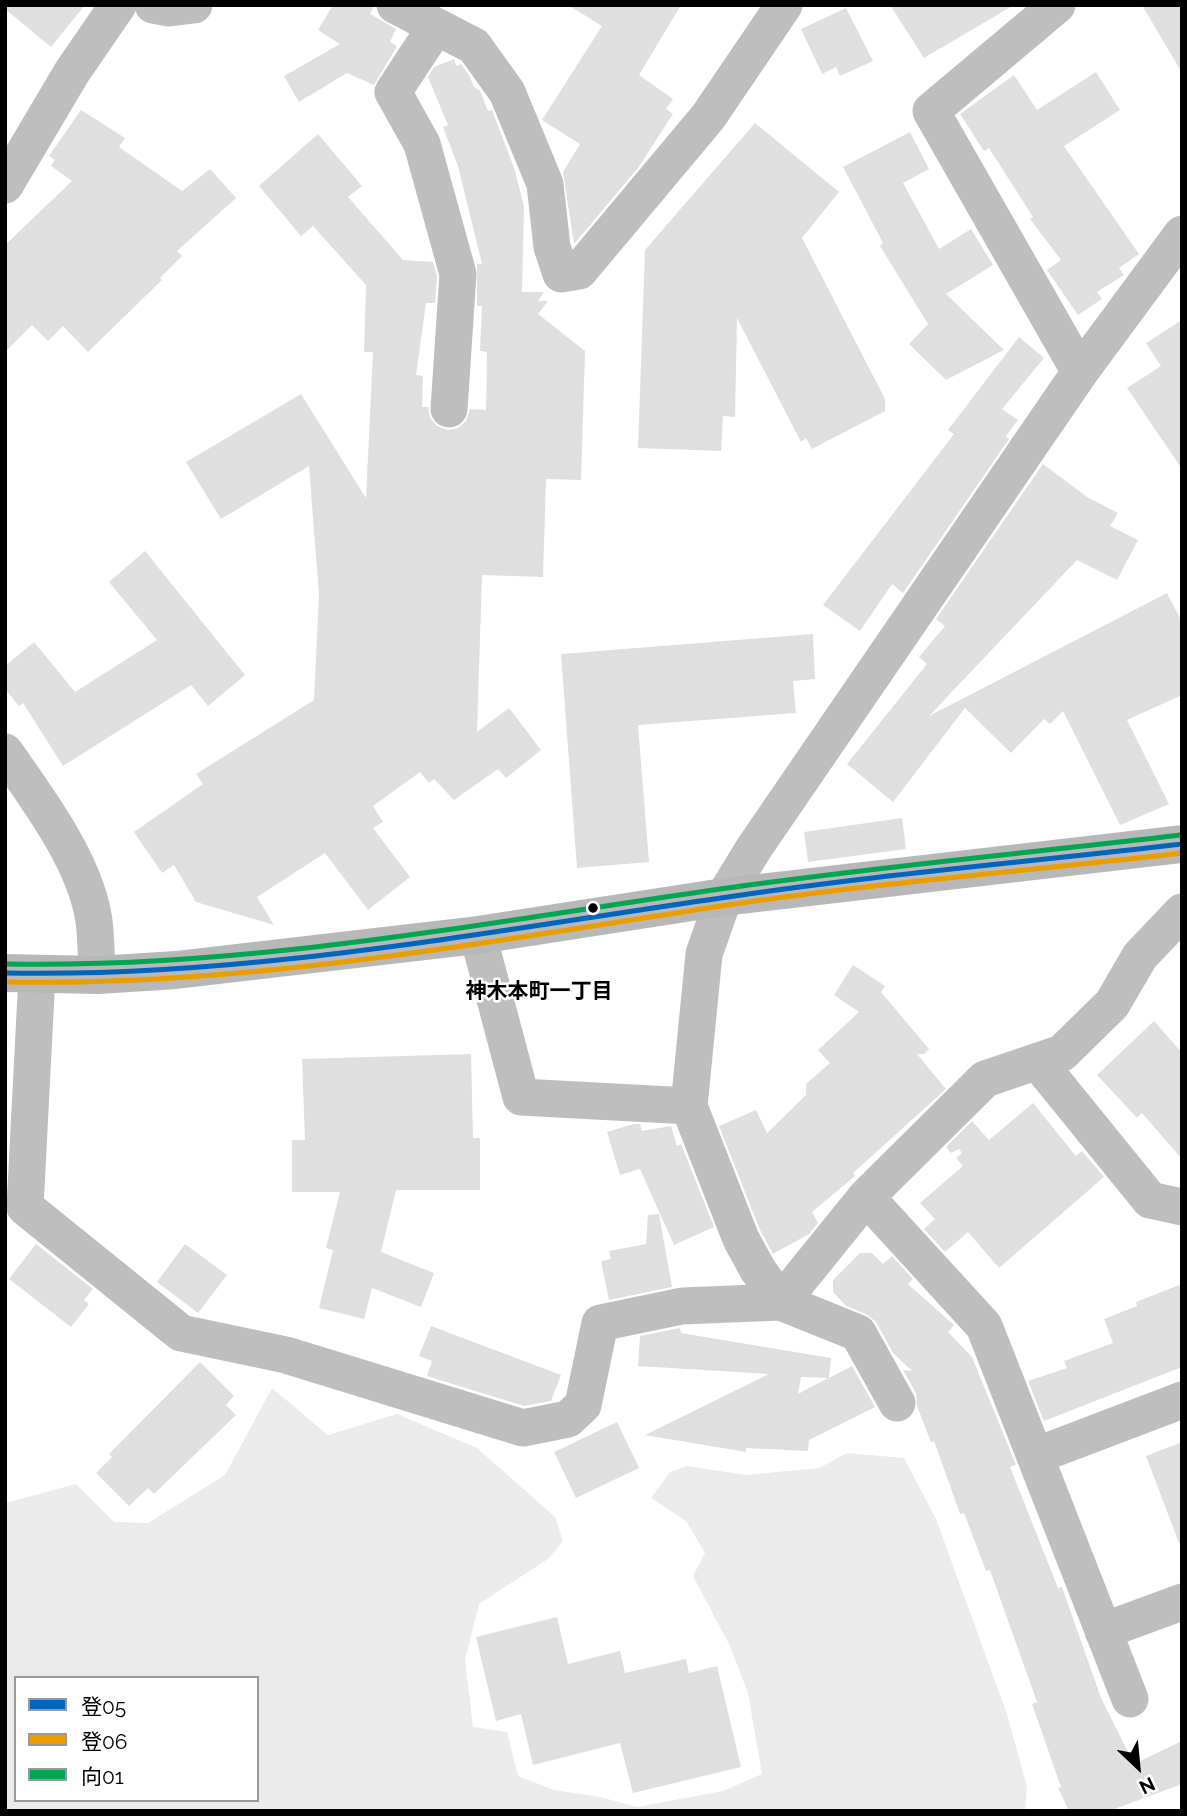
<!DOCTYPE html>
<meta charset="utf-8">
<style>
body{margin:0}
#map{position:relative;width:1187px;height:1816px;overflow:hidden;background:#fff;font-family:Raleway,"Noto Sans JP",sans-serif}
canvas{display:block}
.frame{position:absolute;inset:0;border:7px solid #000;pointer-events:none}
.legend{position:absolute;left:14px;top:1676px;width:245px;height:126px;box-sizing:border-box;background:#fff;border:2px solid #999;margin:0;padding:9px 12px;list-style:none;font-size:21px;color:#000}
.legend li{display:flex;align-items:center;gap:14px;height:35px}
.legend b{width:35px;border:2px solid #999}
.north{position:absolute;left:1103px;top:1732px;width:70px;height:70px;-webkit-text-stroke:5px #fff;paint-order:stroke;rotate:154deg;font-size:19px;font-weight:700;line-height:28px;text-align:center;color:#000}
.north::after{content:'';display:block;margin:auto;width:24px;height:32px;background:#000;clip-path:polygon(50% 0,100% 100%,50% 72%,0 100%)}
</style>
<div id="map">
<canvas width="1187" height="1816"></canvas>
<div class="frame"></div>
<ul class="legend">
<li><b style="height:9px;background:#0065bd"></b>登05</li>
<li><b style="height:9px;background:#eb9e00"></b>登06</li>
<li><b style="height:9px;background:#00a651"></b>向01</li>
</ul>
<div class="north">N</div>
</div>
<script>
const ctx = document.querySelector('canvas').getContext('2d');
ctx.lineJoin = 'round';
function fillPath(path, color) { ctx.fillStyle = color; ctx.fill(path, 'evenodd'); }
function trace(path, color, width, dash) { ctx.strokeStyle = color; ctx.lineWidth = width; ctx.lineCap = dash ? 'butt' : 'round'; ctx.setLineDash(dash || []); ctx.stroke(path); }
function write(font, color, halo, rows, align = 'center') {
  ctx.font = font + ' Raleway,"Noto Sans JP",sans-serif'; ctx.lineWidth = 5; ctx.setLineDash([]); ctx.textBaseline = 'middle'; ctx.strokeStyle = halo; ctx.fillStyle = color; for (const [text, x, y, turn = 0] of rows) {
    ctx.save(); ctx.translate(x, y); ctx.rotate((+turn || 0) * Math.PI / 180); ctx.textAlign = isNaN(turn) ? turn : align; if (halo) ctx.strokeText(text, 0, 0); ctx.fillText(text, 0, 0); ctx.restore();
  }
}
fillPath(new Path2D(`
 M 272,1388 L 328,1435 L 397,1414 L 477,1448 L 555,1517 L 563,1541 L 548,1559 L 479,1604 L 465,1660 L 473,1727 L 507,1732 L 518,1776 L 554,1790 L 600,1797 L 637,1807 L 723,1791 L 762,1774 L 748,1693 L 730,1646 L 693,1576 L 705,1553 L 686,1521 L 651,1498 L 670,1472 L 687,1466 L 746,1475 L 819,1468 L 847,1453 L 904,1458 L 936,1519 L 1007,1714 L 1027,1787 L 1025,1811 L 5,1811 L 5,1503 L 76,1484 L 114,1522 L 148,1523 L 225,1475 ZM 16,1678 L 257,1678 L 257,1800 L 16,1800 Z`), '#ebebeb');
fillPath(new Path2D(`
 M 5,5 L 85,5 L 51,47 L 5,9 Z
 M 333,5 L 374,5 L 370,14 L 396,29 L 390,42 L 397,46 L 374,85 L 347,73 L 299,102 L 284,76 L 340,44 L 318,30 Z
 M 568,5 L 681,5 L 639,75 L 673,99 L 666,109 L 673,114 L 638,168 L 574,244 L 563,172 L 580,144 L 542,120 L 602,26 Z
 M 890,5 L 1014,5 L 924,58 Z
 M 1142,5 L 1182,5 L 1182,73 Z
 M 846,8 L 873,61 L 840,76 L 836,67 L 822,74 L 801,29 Z
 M 454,59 L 456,66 L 461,64 L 469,75 L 474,87 L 480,91 L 488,111 L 492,110 L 514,168 L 524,206 L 522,292 L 544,292 L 538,301 L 548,301 L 538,314 L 585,351 L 581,480 L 546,479 L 543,577 L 482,575 L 477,732 L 509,708 L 541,750 L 506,778 L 498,769 L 454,800 L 434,779 L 429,783 L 420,772 L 373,806 L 383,822 L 373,828 L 410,877 L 368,910 L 325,853 L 257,897 L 274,925 L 196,902 L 174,865 L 162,873 L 134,832 L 203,784 L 196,774 L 314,700 L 319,595 L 309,466 L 221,519 L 186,462 L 301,394 L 366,498 L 373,352 L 364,352 L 366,285 L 313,226 L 301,236 L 259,186 L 318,134 L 362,186 L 348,197 L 403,260 L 433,262 L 437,276 L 435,303 L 426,303 L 416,375 L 423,376 L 422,407 L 428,407 L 430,418 L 437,426 L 448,430 L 458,428 L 466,421 L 470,409 L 486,410 L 487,352 L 480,351 L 482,306 L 477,306 L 477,264 L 482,264 L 458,166 L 443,127 L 448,125 L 428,77 L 434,67 Z
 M 1096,72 L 1120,110 L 1064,146 L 1139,254 L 1119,268 L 1124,275 L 1097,292 L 1102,299 L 1078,315 L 1047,270 L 1061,260 L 1030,219 L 1033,217 L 989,148 L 984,151 L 960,114 L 1014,75 L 1037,110 Z
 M 81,110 L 125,138 L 119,147 L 182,191 L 210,169 L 236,198 L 177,251 L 182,256 L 160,278 L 162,280 L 88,352 L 63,326 L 48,341 L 32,325 L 5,352 L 5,245 L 72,181 L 51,166 L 55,160 L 49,156 Z
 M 755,123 L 839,192 L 802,238 L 885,399 L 885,411 L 812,449 L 806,438 L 801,442 L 737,318 L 735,417 L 723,416 L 721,451 L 638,448 L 645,250 Z
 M 910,132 L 929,169 L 903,183 L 939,249 L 971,229 L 993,265 L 946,294 L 1004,350 L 946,380 L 909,344 L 928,324 L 880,246 L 883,243 L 843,167 Z
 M 1182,320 L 1182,469 L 1127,388 L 1161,366 L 1146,343 Z
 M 1019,337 L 1044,358 L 1002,409 L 1018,420 L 1006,436 L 1009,439 L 903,593 L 892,584 L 860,631 L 823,605 L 954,434 L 948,430 Z
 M 1043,464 L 1087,497 L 1118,513 L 1110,526 L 1138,540 L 1117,580 L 1077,560 L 929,716 L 1167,593 L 1182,622 L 1182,695 L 1127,720 L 1169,804 L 1120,825 L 1063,711 L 1050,724 L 1044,719 L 1011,753 L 965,708 L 893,802 L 847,764 L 927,664 L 919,657 L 945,626 L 936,619 Z
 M 145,551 L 245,675 L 208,706 L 191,685 L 63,766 L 23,703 L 19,706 L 5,689 L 5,666 L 34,642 L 75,692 L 157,640 L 109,582 Z
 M 813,634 L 815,679 L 793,681 L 796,713 L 638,725 L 649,862 L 577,868 L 561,654 Z
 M 902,818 L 906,849 L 808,862 L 804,832 Z
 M 853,965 L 885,986 L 881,992 L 929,1049 L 924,1054 L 917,1054 L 946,1089 L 853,1173 L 855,1176 L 812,1212 L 818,1223 L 809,1234 L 773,1254 L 760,1230 L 719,1126 L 756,1110 L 767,1133 L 806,1095 L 806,1084 L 830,1063 L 818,1050 L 859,1012 L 834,995 Z
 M 1154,1021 L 1182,1053 L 1182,1159 L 1142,1113 L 1137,1118 L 1097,1075 Z
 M 471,1054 L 473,1138 L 480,1138 L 480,1190 L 396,1190 L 381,1252 L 434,1273 L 421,1307 L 372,1288 L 364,1319 L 319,1308 L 333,1250 L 326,1248 L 340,1192 L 292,1192 L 292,1140 L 305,1140 L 302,1059 Z
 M 1033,1103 L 1076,1156 L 1082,1151 L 1104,1177 L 999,1268 L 968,1232 L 945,1252 L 924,1229 L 935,1219 L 920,1203 L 963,1166 L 956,1158 L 962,1153 L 959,1149 L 951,1153 L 946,1147 L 972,1121 L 989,1140 Z
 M 633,1124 L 640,1124 L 642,1131 L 671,1126 L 677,1146 L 681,1144 L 714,1227 L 674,1245 L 640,1169 L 620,1175 L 607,1132 Z
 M 659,1214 L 672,1287 L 609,1300 L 601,1261 L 611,1259 L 609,1251 L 646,1244 L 648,1215 Z
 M 36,1244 L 93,1289 L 84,1300 L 89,1304 L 71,1327 L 9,1279 Z
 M 185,1244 L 227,1275 L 198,1313 L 157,1282 Z
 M 860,1253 L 872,1253 L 883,1264 L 892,1256 L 913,1279 L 908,1284 L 954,1325 L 948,1332 L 972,1357 L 1016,1465 L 1010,1467 L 1058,1588 L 1062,1587 L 1101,1698 L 1134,1764 L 1182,1741 L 1182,1784 L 1109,1811 L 1069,1811 L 1058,1788 L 1061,1787 L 1032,1704 L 1037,1702 L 990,1570 L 986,1571 L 964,1513 L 960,1514 L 934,1441 L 931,1442 L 917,1406 L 916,1393 L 903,1370 L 912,1371 L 893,1353 L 876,1322 L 866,1314 L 846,1306 L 833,1292 L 833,1280 Z
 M 1182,1284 L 1182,1367 L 1044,1421 L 1028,1381 L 1067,1368 L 1064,1361 L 1113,1343 L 1104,1319 L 1137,1306 L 1136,1302 Z
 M 431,1326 L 561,1375 L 551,1401 L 524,1406 L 427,1376 L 432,1361 L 419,1356 Z
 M 680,1328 L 681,1333 L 831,1358 L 829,1378 L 852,1366 L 875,1407 L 809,1440 L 808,1451 L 746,1448 L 746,1452 L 645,1435 L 769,1374 L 638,1366 L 640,1336 ZM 801,1377 L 828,1378 L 798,1394 Z
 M 200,1362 L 234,1396 L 226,1405 L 236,1415 L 154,1494 L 148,1488 L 129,1506 L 96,1473 L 112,1457 L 109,1454 Z
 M 617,1422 L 639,1468 L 576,1498 L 554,1452 Z
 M 1182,1442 L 1182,1542 L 1179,1543 L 1146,1456 Z
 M 557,1617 L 568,1664 L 620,1651 L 625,1673 L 686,1659 L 689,1673 L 717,1666 L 741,1767 L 633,1793 L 620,1743 L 533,1765 L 521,1714 L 496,1721 L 476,1637 Z`), '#dfdfdf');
trace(new Path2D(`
 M 153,5 L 169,8 L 194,5
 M 395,5 L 474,46 L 507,92 L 545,184 L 552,247 L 561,274 L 579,271 L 708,117 L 784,5
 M 1057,5 L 931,111 L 1080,372
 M 435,28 L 393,92 L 422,144 L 458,274 L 449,409
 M 5,185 L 72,72 L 118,5
 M 5,752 C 37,798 83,859 93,915 C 97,935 95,955 98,975
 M 478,935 L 521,1097 L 689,1106
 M 37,975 L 25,1207 L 181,1333 L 286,1355 L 523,1428 L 568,1419 L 583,1405 L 600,1323 L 682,1306 L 781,1302 L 866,1197 L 985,1079 L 1062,1053 L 1112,1004 L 1140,956 L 1182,912
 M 1038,1062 L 1150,1200 L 1182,1207
 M 866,1197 L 984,1326 L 1130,1699
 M 897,1403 L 858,1333 L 781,1302 L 758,1270 L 741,1239 L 689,1106 L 704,954 L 724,897 L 754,848 L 1080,372 L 1182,234
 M 1035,1456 L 1182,1400
 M 1103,1631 L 1182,1602`), '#bebebe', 37);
trace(new Path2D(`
 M 5,973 L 98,975 L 176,970 L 478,935 L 724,897 L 1182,844`), '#b8b8b8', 38);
trace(new Path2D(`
 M 5,973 C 245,978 484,932 721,898 C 873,875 1028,862 1182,844`), '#0065bd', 5);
trace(new Path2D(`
 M 5,982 C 243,987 486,942 721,906 C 873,883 1028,871 1182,853`), '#eb9e00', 5);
trace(new Path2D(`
 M 5,964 C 245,969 483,923 720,889 C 873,867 1028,853 1181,835`), '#00a651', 5);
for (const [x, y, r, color] of [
 [593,908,6,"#000"]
]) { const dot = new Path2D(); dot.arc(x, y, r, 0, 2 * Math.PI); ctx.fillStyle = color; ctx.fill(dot); trace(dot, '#fff', 2.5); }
write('bold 21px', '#000', '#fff', [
 ["神木本町一丁目",539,992]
]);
</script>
